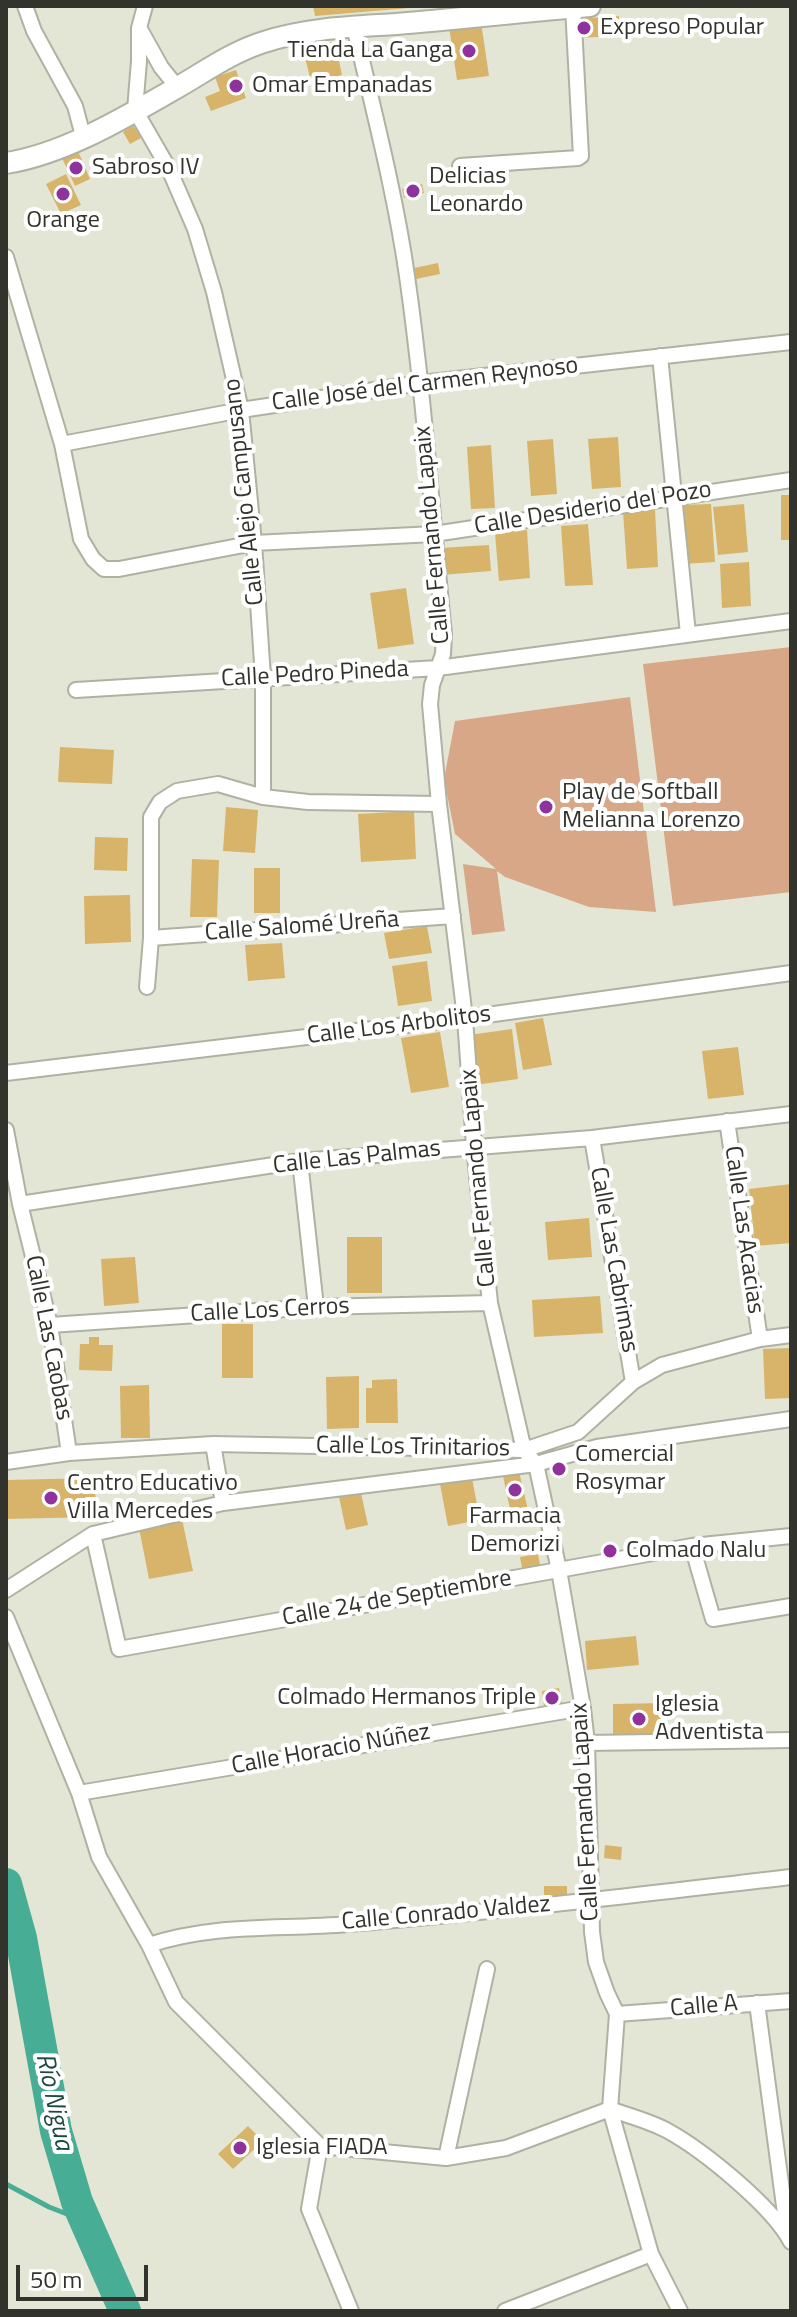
<!DOCTYPE html>
<meta charset="utf-8">
<style>
body{margin:0}
#map{position:relative;width:797px;height:2317px;overflow:hidden;background:#e3e6d5;font-family:"Titillium Web",sans-serif}
canvas{display:block}
.frame{position:absolute;inset:0;border:8px solid #32332c;pointer-events:none}
.scale{position:absolute;left:16px;top:2265px;width:132px;height:36px;box-sizing:border-box;border:4px solid #32332c;border-top:0;padding-left:10px;font-size:24px;line-height:28px;white-space:nowrap;color:#32332c;-webkit-text-stroke:6px #fff;paint-order:stroke}
</style>
<div id="map">
<canvas width="797" height="2317"></canvas>
<div class="frame"></div>
<div class="scale">50 m</div>
</div>
<script>
const ctx = document.querySelector('canvas').getContext('2d');
ctx.lineJoin = 'round';
function fillPath(path, color) { ctx.fillStyle = color; ctx.fill(path, 'evenodd'); }
function trace(path, color, width, dash) { ctx.strokeStyle = color; ctx.lineWidth = width; ctx.lineCap = dash ? 'butt' : 'round'; ctx.setLineDash(dash || []); ctx.stroke(path); }
function write(font, color, halo, rows, align = 'center') {
  ctx.font = font + ' "Titillium Web",sans-serif'; ctx.lineWidth = 8; ctx.setLineDash([]); ctx.textBaseline = 'middle'; ctx.strokeStyle = halo; ctx.fillStyle = color; for (const [text, x, y, turn = 0] of rows) {
    ctx.save(); ctx.translate(x, y); ctx.rotate((+turn || 0) * Math.PI / 180); ctx.textAlign = isNaN(turn) ? turn : align; if (halo) ctx.strokeText(text, 0, 0); ctx.fillText(text, 0, 0); ctx.restore();
  }
}
fillPath(new Path2D(`
 M 791,647 L 791,892 L 673,906 L 643,664 Z
 M 630,697 L 656,912 L 589,907 L 505,877 L 497,871 L 505,931 L 472,935 L 463,864 L 496,869 L 455,834 L 444,779 L 455,721 Z`), '#d8a788');
trace(new Path2D(`
 M 6,2184 L 49,2207 L 85,2221`), '#48ad95', 5);
trace(new Path2D(`
 M 6,1884 L 21,1938 L 56,2131 L 77,2202 L 125,2311`), '#48ad95', 32);
fillPath(new Path2D(`
 M 313,6 L 409,6 L 409,8 L 315,16 Z
 M 619,16 L 620,36 L 576,38 L 575,19 Z
 M 481,22 L 489,76 L 457,80 L 449,27 Z
 M 335,41 L 342,75 L 311,82 L 303,49 Z
 M 236,70 L 246,98 L 211,111 L 205,97 L 220,91 L 215,77 Z
 M 133,125 L 141,138 L 130,144 L 123,132 Z
 M 78,151 L 90,179 L 75,186 L 62,158 Z
 M 66,174 L 81,205 L 61,214 L 46,184 Z
 M 422,184 L 424,193 L 404,198 L 402,189 Z
 M 438,263 L 440,274 L 416,279 L 414,268 Z
 M 618,437 L 621,487 L 592,489 L 588,439 Z
 M 553,439 L 557,494 L 531,496 L 527,441 Z
 M 491,445 L 495,508 L 471,509 L 467,447 Z
 M 781,495 L 791,495 L 791,540 L 781,540 Z
 M 711,504 L 715,562 L 683,564 L 680,505 Z
 M 744,504 L 748,552 L 718,555 L 713,507 Z
 M 655,509 L 658,567 L 627,569 L 623,511 Z
 M 588,524 L 593,585 L 565,586 L 561,526 Z
 M 527,530 L 530,578 L 499,581 L 495,533 Z
 M 489,545 L 491,571 L 442,575 L 440,548 Z
 M 749,562 L 751,606 L 722,608 L 720,564 Z
 M 406,588 L 414,644 L 378,649 L 370,593 Z
 M 60,747 L 114,750 L 112,784 L 58,782 Z
 M 226,807 L 258,810 L 255,853 L 223,851 Z
 M 414,811 L 416,859 L 361,862 L 358,814 Z
 M 95,837 L 128,838 L 127,871 L 94,870 Z
 M 192,859 L 219,860 L 217,917 L 190,917 Z
 M 254,868 L 280,868 L 280,913 L 254,913 Z
 M 130,895 L 131,942 L 85,944 L 84,896 Z
 M 427,926 L 432,953 L 389,959 L 384,933 Z
 M 282,943 L 285,978 L 248,981 L 245,945 Z
 M 427,961 L 432,1001 L 398,1006 L 392,966 Z
 M 543,1018 L 552,1065 L 523,1070 L 515,1023 Z
 M 512,1029 L 518,1079 L 475,1085 L 469,1035 Z
 M 440,1032 L 449,1087 L 411,1093 L 401,1038 Z
 M 738,1047 L 744,1095 L 708,1099 L 702,1051 Z
 M 791,1184 L 791,1243 L 755,1246 L 749,1189 Z
 M 589,1218 L 592,1257 L 548,1260 L 545,1222 Z
 M 347,1237 L 382,1237 L 382,1293 L 347,1293 Z
 M 135,1257 L 139,1303 L 104,1306 L 101,1259 Z
 M 600,1296 L 603,1333 L 534,1337 L 532,1300 Z
 M 222,1324 L 253,1324 L 253,1378 L 222,1378 Z
 M 89,1337 L 99,1337 L 99,1345 L 113,1345 L 112,1371 L 79,1370 L 80,1344 L 89,1344 Z
 M 791,1348 L 791,1398 L 765,1399 L 763,1349 Z
 M 359,1376 L 359,1428 L 327,1429 L 326,1377 Z
 M 397,1379 L 398,1423 L 366,1423 L 366,1388 L 372,1388 L 372,1380 Z
 M 149,1385 L 150,1438 L 121,1438 L 120,1386 Z
 M 518,1467 L 528,1510 L 511,1514 L 502,1471 Z
 M 471,1473 L 480,1520 L 448,1526 L 439,1479 Z
 M 95,1478 L 96,1517 L 6,1519 L 6,1480 Z
 M 361,1493 L 368,1525 L 346,1530 L 339,1497 Z
 M 182,1519 L 193,1571 L 149,1579 L 139,1528 Z
 M 538,1554 L 541,1570 L 523,1573 L 520,1557 Z
 M 636,1636 L 639,1665 L 587,1670 L 585,1641 Z
 M 559,1688 L 562,1704 L 544,1707 L 542,1691 Z
 M 666,1703 L 666,1735 L 613,1735 L 613,1704 Z
 M 605,1845 L 622,1847 L 621,1860 L 604,1858 Z
 M 544,1886 L 567,1886 L 567,1895 L 544,1895 Z
 M 248,2126 L 263,2141 L 233,2169 L 218,2154 Z`), '#d8b46a');
const minor = new Path2D(`
 M 25,6 L 34,31 L 75,106 L 83,136
 M 145,6 L 139,28 L 139,61 L 135,110 L 169,169 L 195,229 L 214,292 L 241,410 L 254,543 L 263,678 L 263,797
 M 354,26 C 373,109 395,192 407,276 C 424,395 432,515 444,634 L 443,654 L 432,685 L 430,704 L 439,804 L 465,1018 L 474,1146 L 490,1303 L 524,1450 L 536,1464 L 559,1570 L 583,1708 L 587,1743 L 592,1932 L 596,1962 L 607,1993 L 617,2014 L 610,2109 L 651,2254 L 680,2311
 M 141,31 L 161,67 L 177,87
 M 460,166 L 578,158 L 581,156 L 573,7
 M 6,257 L 62,444 L 81,539 L 93,559 L 104,569 L 119,569 L 254,543 L 434,534 L 791,480
 M 660,356 L 688,634
 M 62,444 L 241,410 L 421,383 L 791,342
 M 76,690 L 438,668 L 791,621
 M 151,938 L 453,916
 M 147,987 L 151,938 L 151,817 L 160,802 L 177,791 L 218,784 L 263,797 L 308,802 L 439,804
 M 6,1073 L 465,1018 L 791,973
 M 727,1121 L 760,1339
 M 6,1130 L 20,1204 L 50,1325 L 69,1453
 M 592,1138 L 633,1382
 M 300,1161 L 316,1307
 M 20,1204 L 300,1161 L 592,1138 L 791,1114
 M 50,1325 L 316,1307 L 490,1303
 M 213,1444 L 223,1503
 M 6,1462 L 69,1453 L 213,1444 L 524,1450 L 578,1432 L 633,1382 L 662,1365 L 760,1339 L 791,1335
 M 93,1534 L 119,1649 L 692,1546 L 791,1536
 M 692,1546 L 713,1619 L 791,1606
 M 6,1590 L 93,1534 L 223,1503 L 536,1464 L 597,1447 L 791,1419
 M 6,1617 L 79,1793 L 99,1857 L 149,1945 L 176,2002 L 320,2146 L 446,2158 L 506,2148 L 610,2109 C 629,2116 650,2121 668,2131 C 704,2151 772,2206 791,2242
 M 587,1743 L 791,1740
 M 79,1793 L 583,1708
 M 149,1945 C 215,1923 280,1930 348,1924 C 496,1912 644,1894 791,1877
 M 757,2003 L 788,2236
 M 617,2014 L 791,2001
 M 320,2146 L 309,2209 L 351,2311
 M 446,2158 L 487,1969
 M 505,2311 L 651,2254`);
const secondary = new Path2D(`
 M 6,163 C 65,154 127,116 178,87 C 206,71 232,52 264,42 C 307,28 351,27 396,24 C 461,19 525,11 590,6`);
trace(minor, '#afb2a2', 18);
trace(secondary, '#afb2a2', 24);
trace(minor, '#fff', 14);
trace(secondary, '#fff', 20);
for (const [x, y, r, color] of [
 [584,28,8,"#8f329c"],
 [469,51,8,"#8f329c"],
 [236,86,8,"#8f329c"],
 [76,168,8,"#8f329c"],
 [413,191,8,"#8f329c"],
 [63,194,8,"#8f329c"],
 [546,807,8,"#8f329c"],
 [559,1469,8,"#8f329c"],
 [515,1490,8,"#8f329c"],
 [51,1498,8,"#8f329c"],
 [610,1551,8,"#8f329c"],
 [552,1698,8,"#8f329c"],
 [639,1719,8,"#8f329c"],
 [240,2148,8,"#8f329c"]
]) { const dot = new Path2D(); dot.arc(x, y, r, 0, 2 * Math.PI); ctx.fillStyle = color; ctx.fill(dot); trace(dot, '#fff', 3); }
write('24px', '#32332c', '#fff', [
 ["Expreso Popular",600,28],
 ["Tienda La Ganga",453,51,"right"],
 ["Omar Empanadas",252,86],
 ["Sabroso IV",92,168],
 ["Delicias",429,177],
 ["Leonardo",429,205],
 ["Orange",63,221,"center"],
 ["Play de Softball",562,793],
 ["Melianna Lorenzo",562,821],
 ["Comercial",575,1455],
 ["Rosymar",575,1483],
 ["Centro Educativo",67,1484],
 ["Villa Mercedes",67,1512],
 ["Farmacia",515,1517,"center"],
 ["Demorizi",515,1545,"center"],
 ["Colmado Nalu",626,1551],
 ["Colmado Hermanos Triple",536,1698,"right"],
 ["Iglesia",655,1705],
 ["Adventista",655,1733],
 ["Iglesia FIADA",256,2148]
], 'left');
write('24px', '#32332c', '#fff', [
 ["Calle José del Carmen Reynoso",425,385,-7],
 ["Calle Alejo Campusano",245,492,-96],
 ["Calle Desiderio del Pozo",593,509,-9],
 ["Calle Fernando Lapaix",433,535,-95],
 ["Calle Pedro Pineda",315,675,-3],
 ["Calle Salomé Ureña",302,927,-4],
 ["Calle Los Arbolitos",399,1026,-7],
 ["Calle Las Palmas",357,1158,-6],
 ["Calle Fernando Lapaix",479,1178,-95],
 ["Calle Las Acacias",743,1230,82],
 ["Calle Las Cabrimas",613,1260,80],
 ["Calle Los Cerros",270,1311,-3],
 ["Calle Las Caobas",48,1338,79],
 ["Calle Los Trinitarios",413,1448,1],
 ["Calle 24 de Septiembre",397,1599,-10],
 ["Calle Horacio Núñez",331,1750,-10],
 ["Calle Fernando Lapaix",586,1812,-93],
 ["Calle Conrado Valdez",446,1914,-5],
 ["Calle A",704,2007,-5]
]);
write('italic 26px', '#1d4a3f', '#fff', [
 ["Río Nigua",53,2102,78]
]);
</script>
